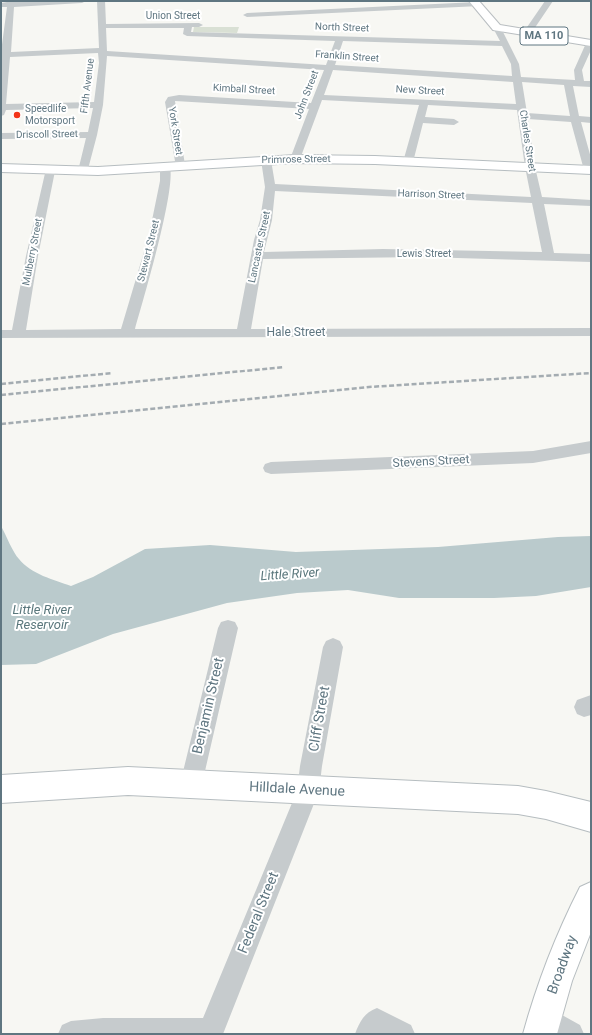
<!DOCTYPE html>
<style>
body{margin:0}
#map{position:relative;width:592px;height:1035px;overflow:hidden;background:#f7f7f3;font-family:Roboto,sans-serif}
canvas{display:block}
.frame{position:absolute;inset:0;border:2px solid #5f7681;pointer-events:none}
</style>
<div id="map">
<canvas width="592" height="1035"></canvas>
<div class="frame"></div>
</div>
<script>
const ctx = document.querySelector('canvas').getContext('2d');
ctx.lineJoin = 'round';
function fillPath(path, color) { ctx.fillStyle = color; ctx.fill(path, 'evenodd'); }
function trace(path, color, width, dash) { ctx.strokeStyle = color; ctx.lineWidth = width; ctx.lineCap = dash ? 'butt' : 'round'; ctx.setLineDash(dash || []); ctx.stroke(path); }
function write(font, color, halo, rows, align = 'center') {
  ctx.font = font + ' Roboto,sans-serif'; ctx.lineWidth = 4; ctx.setLineDash([]); ctx.textBaseline = 'middle'; ctx.strokeStyle = halo; ctx.fillStyle = color; for (const [text, x, y, turn = 0] of rows) {
    ctx.save(); ctx.translate(x, y); ctx.rotate((+turn || 0) * Math.PI / 180); ctx.textAlign = isNaN(turn) ? turn : align; if (halo) ctx.strokeText(text, 0, 0); ctx.fillText(text, 0, 0); ctx.restore();
  }
}
fillPath(new Path2D(`
 M 194,27 L 239,27 L 237,33 L 193,32 Z`), '#d9e0d4');
fillPath(new Path2D(`
 M 1,526 C 6,535 13,553 19,559 C 31,574 54,580 71,586 L 93,577 L 145,549 L 210,545 L 296,552 L 438,547 L 558,537 L 591,536 L 591,587 L 536,596 L 494,598 L 399,598 L 348,590 L 297,593 L 227,603 L 113,634 L 36,664 L 1,665 Z`), '#bacacc');
const secondary = new Path2D(`
 M 295,155 L 375,156 L 591,166 L 591,174 L 375,164 L 295,163 L 98,175 L 1,172 L 1,164 L 98,167 Z
 M 128,767 L 518,786 L 546,791 L 591,802 L 591,832 L 546,819 L 518,814 L 128,795 L 1,803 L 1,775 Z
 M 591,882 L 591,932 L 572,981 L 557,1034 L 523,1034 C 537,983 556,934 580,887 Z`);
const primary = new Path2D(`
 M 469,1 L 479,1 L 500,25 L 591,40 L 591,46 L 493,30 Z`);
trace(secondary, '#b6bdc0', 2);
trace(primary, '#b9bec1', 2);
fillPath(new Path2D(`
 M 7,1 L 86,1 L 82,3 L 14,7 L 11,52 L 99,48 L 97,1 L 105,1 L 106,24 L 199,23 L 203,25 L 199,27 L 192,27 L 191,32 L 500,41 L 493,28 L 497,26 L 501,28 L 519,64 L 521,77 L 575,80 L 574,70 L 587,41 L 591,39 L 591,50 L 582,70 L 584,81 L 591,81 L 591,87 L 573,86 L 579,116 L 591,117 L 591,123 L 581,122 L 591,158 L 591,173 L 585,172 L 584,170 L 571,122 L 528,119 L 535,167 L 542,197 L 591,200 L 591,206 L 544,204 L 554,253 L 591,254 L 591,262 L 424,257 L 263,259 L 251,329 L 591,328 L 591,336 L 1,338 L 1,330 L 12,330 L 26,256 L 46,169 L 54,169 L 55,171 L 38,256 L 26,330 L 121,329 L 149,235 L 160,181 L 160,166 L 161,164 L 169,164 C 179,181 142,304 135,329 L 237,329 L 254,240 L 260,220 L 265,187 L 261,160 L 262,158 L 270,158 L 271,160 L 275,184 L 531,197 L 525,167 L 517,110 L 428,105 L 425,117 L 454,119 L 459,122 L 454,125 L 423,123 L 413,162 L 408,165 L 403,162 L 419,105 L 322,100 L 300,159 L 295,162 L 290,159 L 309,109 L 175,101 L 185,165 L 184,167 L 176,167 L 165,102 L 168,97 L 179,95 L 311,103 L 324,70 L 107,56 L 103,105 L 97,135 L 87,173 L 79,173 L 78,171 L 86,138 L 1,139 L 1,133 L 88,132 L 93,108 L 6,110 L 4,115 L 1,116 L 1,52 L 7,7 L 1,7 L 1,3 L 7,2 ZM 106,28 L 184,28 L 183,34 L 187,36 L 335,41 L 326,65 L 107,51 ZM 343,41 L 502,46 L 511,64 L 512,76 L 335,65 ZM 98,53 L 99,63 L 94,102 L 6,104 L 10,57 ZM 333,70 L 513,82 L 516,104 L 324,95 ZM 522,82 L 564,85 L 570,116 L 527,113 ZM 275,191 L 532,203 L 542,252 L 383,249 L 264,252 L 272,220 Z
 M 545,1 L 553,1 L 530,35 L 524,35 L 523,33 Z
 M 477,2 L 480,2 L 480,6 L 247,17 L 243,15 L 247,13 Z
 M 591,441 L 591,453 L 533,463 L 271,474 L 265,472 L 263,468 L 265,464 L 271,462 L 533,451 Z
 M 228,620 L 235,622 L 238,628 L 202,784 L 199,792 L 191,795 L 183,792 L 180,784 L 218,628 L 221,622 Z
 M 333,638 L 340,641 L 343,647 L 322,766 L 319,791 L 223,1034 L 58,1034 L 62,1025 L 71,1021 L 103,1018 L 203,1018 L 297,791 L 300,766 L 323,647 L 326,641 Z
 M 591,695 L 591,715 L 584,717 L 577,714 L 574,707 L 577,700 Z
 M 544,1005 L 580,1025 L 584,1034 L 546,1034 L 535,1027 L 531,1018 L 535,1009 Z
 M 377,1008 L 411,1025 L 415,1034 L 355,1034 C 360,1021 364,1013 377,1008 Z`), '#c6cbcd');
fillPath(secondary, '#fff');
fillPath(primary, '#fff');
trace(new Path2D(`
 M 1,384 L 112,373
 M 1,395 L 284,367
 M 1,424 L 369,387 L 591,373`), '#a4acb1', 2.5, [5, 2.5]);
for (const [x, y, r, color] of [
 [17,115,4,"#f33418"]
]) { const dot = new Path2D(); dot.arc(x, y, r, 0, 2 * Math.PI); ctx.fillStyle = color; ctx.fill(dot); trace(dot, '#fff', 1.5); }
write('10px', '#5f7681', '#fff', [
 ["Union Street",173,16],
 ["North Street",342,28,2],
 ["Franklin Street",347,57,4],
 ["Fifth Avenue",88,86,-83],
 ["Kimball Street",244,90,3],
 ["New Street",420,91,3],
 ["John Street",307,95,-69],
 ["York Street",175,131,81],
 ["Driscoll Street",47,135,-1],
 ["Charles Street",527,141,81],
 ["Primrose Street",296,160,-1],
 ["Harrison Street",431,195,2],
 ["Lancaster Street",260,247,-78],
 ["Stewart Street",149,251,-76],
 ["Mulberry Street",33,252,-79],
 ["Lewis Street",424,254]
]);
write('10px', '#5f7681', '#fff', [
 ["Speedlife",25,109],
 ["Motorsport",25,121]
], 'left');
for (const [x, y, w] of [
 [544,36,48]
]) { const box = new Path2D(); box.roundRect(x - w / 2, y - 9, w, 18, 3); ctx.fillStyle = '#fff'; ctx.fill(box); trace(box, '#5f7681', 1); }
write('bold 11px', '#5f7681', null, [
 ["MA 110",544,36]
]);
write('12px', '#5f7681', '#fff', [
 ["Hale Street",296,333],
 ["Stevens Street",431,462,-3]
]);
write('italic 13px', '#5a777c', '#fff', [
 ["Little River",290,575,-4],
 ["Little River",42,611],
 ["Reservoir",42,626]
]);
write('14px', '#5f7681', '#fff', [
 ["Benjamin Street",209,706,-77],
 ["Cliff Street",320,719,-80],
 ["Hilldale Avenue",297,790,3],
 ["Federal Street",259,913,-68],
 ["Broadway",563,965,-70]
]);
</script>
